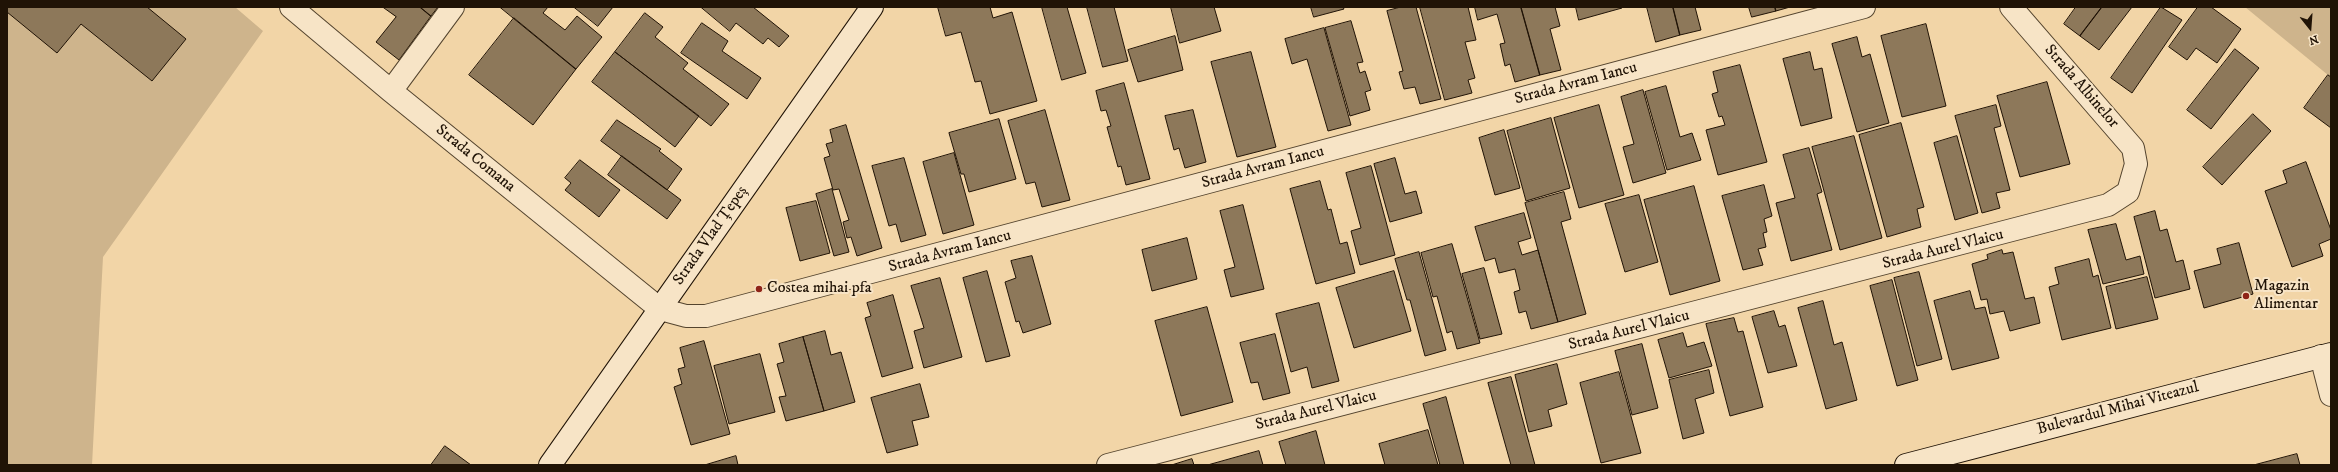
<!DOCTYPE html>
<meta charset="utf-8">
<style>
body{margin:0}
#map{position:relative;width:2338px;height:472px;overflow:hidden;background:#f2d5a7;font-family:"IM FELL DW Pica",serif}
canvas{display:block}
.frame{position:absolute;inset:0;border:8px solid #201306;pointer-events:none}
.north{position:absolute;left:2290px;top:8px;width:40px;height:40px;-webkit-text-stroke:3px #f7e4c6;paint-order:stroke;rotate:163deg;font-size:11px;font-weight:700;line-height:16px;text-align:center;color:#201306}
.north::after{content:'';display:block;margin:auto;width:14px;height:18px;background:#201306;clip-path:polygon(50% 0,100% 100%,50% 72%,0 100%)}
</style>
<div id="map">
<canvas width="2338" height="472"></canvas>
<div class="frame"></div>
<div class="north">N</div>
</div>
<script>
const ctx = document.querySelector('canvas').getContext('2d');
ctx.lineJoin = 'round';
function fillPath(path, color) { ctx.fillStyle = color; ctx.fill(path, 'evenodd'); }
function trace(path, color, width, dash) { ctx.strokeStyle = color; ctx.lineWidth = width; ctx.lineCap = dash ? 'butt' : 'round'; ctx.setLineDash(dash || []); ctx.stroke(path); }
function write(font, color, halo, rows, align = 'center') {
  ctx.font = font + ' "IM FELL DW Pica",serif'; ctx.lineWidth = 4; ctx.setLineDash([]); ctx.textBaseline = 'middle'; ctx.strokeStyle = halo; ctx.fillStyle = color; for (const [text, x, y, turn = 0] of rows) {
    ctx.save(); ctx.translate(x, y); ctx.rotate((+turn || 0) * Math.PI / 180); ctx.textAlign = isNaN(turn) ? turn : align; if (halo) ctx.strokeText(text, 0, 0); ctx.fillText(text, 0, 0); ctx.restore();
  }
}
fillPath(new Path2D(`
 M 7,7 L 235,7 L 263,31 L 103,257 L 92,465 L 7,465 Z
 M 2245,7 L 2331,7 L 2331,77 L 2328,75 Z`), '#ceb48c');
const building = new Path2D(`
 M 7,7 L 147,7 L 186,39 L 152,81 L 81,24 L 57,53 L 7,12 Z
 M 383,7 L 420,7 L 431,16 L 399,60 L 376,42 L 396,17 Z
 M 420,7 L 438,7 L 431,16 Z
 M 500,7 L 548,7 L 543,13 L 565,30 L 577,16 L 602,37 L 576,69 Z
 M 574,7 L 613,7 L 598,26 Z
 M 701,7 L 753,7 L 789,36 L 779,47 L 768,38 L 763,44 L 736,23 L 730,31 Z
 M 938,7 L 990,7 L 993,18 L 1012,12 L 1037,101 L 990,114 L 981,81 L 975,82 L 961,32 L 946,36 Z
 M 1042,7 L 1067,7 L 1086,73 L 1062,80 Z
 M 1087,7 L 1114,7 L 1128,61 L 1103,67 Z
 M 1171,7 L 1214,7 L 1221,31 L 1180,43 Z
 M 1311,7 L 1343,7 L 1344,9 L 1314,17 Z
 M 1401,7 L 1416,7 L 1441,99 L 1420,104 L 1415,87 L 1404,89 L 1399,72 L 1403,71 L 1387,11 Z
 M 1420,7 L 1468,7 L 1476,40 L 1465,42 L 1475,78 L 1468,80 L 1472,93 L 1445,100 Z
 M 1475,7 L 1521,7 L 1540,75 L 1515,82 L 1510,64 L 1505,66 L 1500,44 L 1505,43 L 1497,14 L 1478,20 Z
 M 1521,7 L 1555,7 L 1560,26 L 1550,29 L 1561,70 L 1540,75 Z
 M 1576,7 L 1622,7 L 1622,8 L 1579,20 Z
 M 1647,7 L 1673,7 L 1680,35 L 1656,42 Z
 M 1673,7 L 1695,7 L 1701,30 L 1680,35 Z
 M 1749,7 L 1775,7 L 1776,11 L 1752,17 Z
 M 1775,7 L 1790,7 L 1776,11 Z
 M 2076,7 L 2102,7 L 2080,36 L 2064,24 Z
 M 2102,7 L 2132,7 L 2099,50 L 2080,36 Z
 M 2161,7 L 2182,20 L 2132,93 L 2111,78 Z
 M 2198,7 L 2211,7 L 2241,29 L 2217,63 L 2196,48 L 2187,60 L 2169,47 Z
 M 645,13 L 663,27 L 655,37 L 688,63 L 683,69 L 729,104 L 711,126 L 615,52 Z
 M 514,18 L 576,69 L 533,125 L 469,75 Z
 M 1351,21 L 1363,62 L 1357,63 L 1360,73 L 1365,71 L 1371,90 L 1365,92 L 1370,110 L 1350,116 L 1325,28 Z
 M 702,23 L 728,41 L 722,51 L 761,78 L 747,99 L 681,53 Z
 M 1926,24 L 1946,106 L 1902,117 L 1881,36 Z
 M 1324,28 L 1351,125 L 1328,131 L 1307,59 L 1292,64 L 1285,39 Z
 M 1175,36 L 1183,70 L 1138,82 L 1128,50 Z
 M 1857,37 L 1862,57 L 1870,54 L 1889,123 L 1857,132 L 1832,44 Z
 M 2235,49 L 2259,68 L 2211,129 L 2187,110 Z
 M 615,52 L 699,116 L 675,147 L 592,82 Z
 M 1251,52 L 1276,147 L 1237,157 L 1211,62 Z
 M 1810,52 L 1814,70 L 1822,68 L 1832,118 L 1801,126 L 1783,59 Z
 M 1740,65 L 1767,162 L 1718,175 L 1706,130 L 1725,125 L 1722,116 L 1719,117 L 1712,94 L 1718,92 L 1713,72 Z
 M 2328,75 L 2331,77 L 2331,128 L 2304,108 Z
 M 2047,82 L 2070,164 L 2020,177 L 1997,96 Z
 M 1124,83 L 1150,179 L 1126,185 L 1121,166 L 1118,167 L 1107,127 L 1111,126 L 1106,110 L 1101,111 L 1096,91 Z
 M 1666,86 L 1680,137 L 1692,133 L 1701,160 L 1667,170 L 1645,92 Z
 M 1643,90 L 1666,173 L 1633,183 L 1623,147 L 1634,144 L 1621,97 Z
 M 1599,105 L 1624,195 L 1579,208 L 1554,118 Z
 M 1996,105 L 2001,126 L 1994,128 L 2010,190 L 1996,193 L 2000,208 L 1982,213 L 1955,116 Z
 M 1045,110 L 1070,200 L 1042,207 L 1035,182 L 1026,184 L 1008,121 Z
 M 1193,110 L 1206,162 L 1185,168 L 1179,148 L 1174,150 L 1165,116 Z
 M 2253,114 L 2271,131 L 2222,185 L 2203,167 Z
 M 1551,118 L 1570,188 L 1526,201 L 1507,131 Z
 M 999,119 L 1016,179 L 969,192 L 964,174 L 961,174 L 949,133 Z
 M 617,120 L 661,149 L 659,151 L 682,169 L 667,190 L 601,141 Z
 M 1901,123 L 1924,207 L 1917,209 L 1921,227 L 1887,237 L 1859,135 Z
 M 846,125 L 882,248 L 857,256 L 851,237 L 847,238 L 843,222 L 849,220 L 839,189 L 833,190 L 824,158 L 830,156 L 826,144 L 833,142 L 830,130 Z
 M 1504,130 L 1520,188 L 1495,195 L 1479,138 Z
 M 1854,136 L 1882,238 L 1840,250 L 1812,147 Z
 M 1957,136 L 1978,213 L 1955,220 L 1934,143 Z
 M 1809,148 L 1822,192 L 1817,194 L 1832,250 L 1791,261 L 1776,203 L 1795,198 L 1783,155 Z
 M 954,153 L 974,225 L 943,234 L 923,162 Z
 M 622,156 L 681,200 L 667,219 L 608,175 Z
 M 904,158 L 926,235 L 901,242 L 896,224 L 889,226 L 872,166 Z
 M 1395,158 L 1405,194 L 1416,191 L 1422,213 L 1390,222 L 1374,164 Z
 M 580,160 L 620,190 L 599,217 L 565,190 L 571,183 L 565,178 Z
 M 2306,162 L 2331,230 L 2331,239 L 2319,244 L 2323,256 L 2292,267 L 2265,191 L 2287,183 L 2283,171 Z
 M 1371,166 L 1395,255 L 1360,265 L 1351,231 L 1361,228 L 1346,173 Z
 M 1320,181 L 1328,210 L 1331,209 L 1340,244 L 1347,242 L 1355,273 L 1316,284 L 1290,189 Z
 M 1764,185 L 1772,216 L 1764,219 L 1767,232 L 1763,233 L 1766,247 L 1758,249 L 1763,265 L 1743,270 L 1722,196 Z
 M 1694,186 L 1720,281 L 1670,295 L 1644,200 Z
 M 832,189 L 849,252 L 834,256 L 816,194 Z
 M 1564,192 L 1571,219 L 1561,222 L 1586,314 L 1558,322 L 1525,203 Z
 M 1639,195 L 1658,262 L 1625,272 L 1605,204 Z
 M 816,201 L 830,253 L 800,261 L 786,208 Z
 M 1243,205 L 1264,289 L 1231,297 L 1224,270 L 1235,267 L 1220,211 Z
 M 2155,211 L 2160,231 L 2167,229 L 2176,262 L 2183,260 L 2190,289 L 2155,298 L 2134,217 Z
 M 1524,213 L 1531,238 L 1518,242 L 1522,255 L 1538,250 L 1558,322 L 1531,329 L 1526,311 L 1519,313 L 1514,292 L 1520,290 L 1515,269 L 1499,273 L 1495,258 L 1485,261 L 1475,227 Z
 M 2116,224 L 2126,260 L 2140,256 L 2144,274 L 2103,284 L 2088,230 Z
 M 1187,238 L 1197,279 L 1152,291 L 1142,250 Z
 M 2239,243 L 2253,294 L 2204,308 L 2194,271 L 2221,264 L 2217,249 Z
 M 1452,244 L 1480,343 L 1457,349 L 1452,331 L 1447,333 L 1437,296 L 1433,297 L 1421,253 Z
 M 2002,250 L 2003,254 L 2013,252 L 2025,299 L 2034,297 L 2040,323 L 2010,331 L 2004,311 L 1990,314 L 1987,299 L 1981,300 L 1972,264 L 1988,259 L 1987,255 Z
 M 1419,252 L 1446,350 L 1425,356 L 1410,300 L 1407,300 L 1395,259 Z
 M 1032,256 L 1051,324 L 1023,333 L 1019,321 L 1016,322 L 1005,282 L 1016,278 L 1011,261 Z
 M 2089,259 L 2093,277 L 2098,275 L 2111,328 L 2062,340 L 2049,287 L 2059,284 L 2055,268 Z
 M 1484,268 L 1502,334 L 1480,339 L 1462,274 Z
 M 987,271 L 1010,356 L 986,362 L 963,278 Z
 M 1394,271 L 1411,331 L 1354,348 L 1336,288 Z
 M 1919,272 L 1942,359 L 1917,366 L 1894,278 Z
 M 2147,277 L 2158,319 L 2116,329 L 2106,287 Z
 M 940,278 L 962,357 L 924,368 L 914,331 L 924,328 L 911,286 Z
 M 1892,280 L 1918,380 L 1897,386 L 1870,286 Z
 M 1970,291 L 1975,309 L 1985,307 L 1999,358 L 1952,370 L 1934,301 Z
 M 893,295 L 913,368 L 882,377 L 865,318 L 871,316 L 867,303 Z
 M 1823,301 L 1834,345 L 1842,342 L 1857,400 L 1826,409 L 1798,308 Z
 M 1319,303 L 1339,381 L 1312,388 L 1307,367 L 1291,372 L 1276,314 Z
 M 1207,307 L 1233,402 L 1181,416 L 1155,321 Z
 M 1774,311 L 1779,327 L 1785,325 L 1797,366 L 1768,373 L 1752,317 Z
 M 1734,318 L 1738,332 L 1743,331 L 1763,407 L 1730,416 L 1706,324 Z
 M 825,331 L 831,355 L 841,352 L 855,402 L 824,411 L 803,337 Z
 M 1683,333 L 1687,347 L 1704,342 L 1712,366 L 1669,378 L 1658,340 Z
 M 1275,334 L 1290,393 L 1263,400 L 1258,382 L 1251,383 L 1240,343 Z
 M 803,337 L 824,411 L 786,421 L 779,397 L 786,396 L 777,364 L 784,362 L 779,344 Z
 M 704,341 L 730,434 L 691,445 L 674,387 L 682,384 L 678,369 L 685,367 L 680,348 Z
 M 1642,344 L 1658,408 L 1632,415 L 1615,351 Z
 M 760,354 L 775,412 L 729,424 L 714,366 Z
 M 1557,364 L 1567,404 L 1548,410 L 1552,426 L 1529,432 L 1515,375 Z
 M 1709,370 L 1714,393 L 1695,399 L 1704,433 L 1683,439 L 1669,380 Z
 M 1619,372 L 1641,453 L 1601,463 L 1580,383 Z
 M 1511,377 L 1535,465 L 1511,465 L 1488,383 Z
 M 920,384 L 929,417 L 912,421 L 918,445 L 887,453 L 871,398 Z
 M 1446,397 L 1464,465 L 1440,465 L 1423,404 Z
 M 1428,430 L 1438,465 L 1385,465 L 1379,444 Z
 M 1316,431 L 1325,465 L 1286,465 L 1279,442 Z
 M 445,446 L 471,465 L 431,465 Z
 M 1259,451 L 1263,465 L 1208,465 Z
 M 2297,454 L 2300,465 L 2254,465 Z
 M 736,456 L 738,465 L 705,465 Z
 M 1192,459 L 1194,465 L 1172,465 Z`);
fillPath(building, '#8d785a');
trace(building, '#201306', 1);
const street = new Path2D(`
 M 291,7 L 391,91 L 660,309 L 686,316 L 706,316 L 1864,7
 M 391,91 L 453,7
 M 2321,356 L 2331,395
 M 1108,465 L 2108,205 L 2128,192 L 2136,164 L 2133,148 L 2011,7`);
const secondary = new Path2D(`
 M 550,465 L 872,7
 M 1906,465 L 2331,354`);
trace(street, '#54442e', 24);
trace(secondary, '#201306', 24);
trace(street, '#f7e4c6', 22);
trace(secondary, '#f7e4c6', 22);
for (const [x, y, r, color] of [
 [759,289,4,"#8f2418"],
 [2246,296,4,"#8f2418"]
]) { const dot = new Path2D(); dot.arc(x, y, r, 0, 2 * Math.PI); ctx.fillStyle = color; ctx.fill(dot); trace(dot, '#f7e4c6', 1.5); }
write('16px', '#201306', '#f7e4c6', [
 ["Strada Avram Iancu",1576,84,-15],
 ["Strada Albinelor",2081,87,49],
 ["Strada Comana",475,159,39],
 ["Strada Avram Iancu",1263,168,-15],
 ["Strada Vlad Țepeș",711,236,-55],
 ["Strada Aurel Vlaicu",1943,250,-14],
 ["Strada Avram Iancu",950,252,-15],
 ["Strada Aurel Vlaicu",1629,331,-14],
 ["Bulevardul Mihai Viteazul",2118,409,-15],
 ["Strada Aurel Vlaicu",1316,411,-14]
]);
write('16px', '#201306', '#f7e4c6', [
 ["Magazin",2254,287],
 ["Alimentar",2254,305],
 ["Costea mihai pfa",767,289]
], 'left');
</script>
